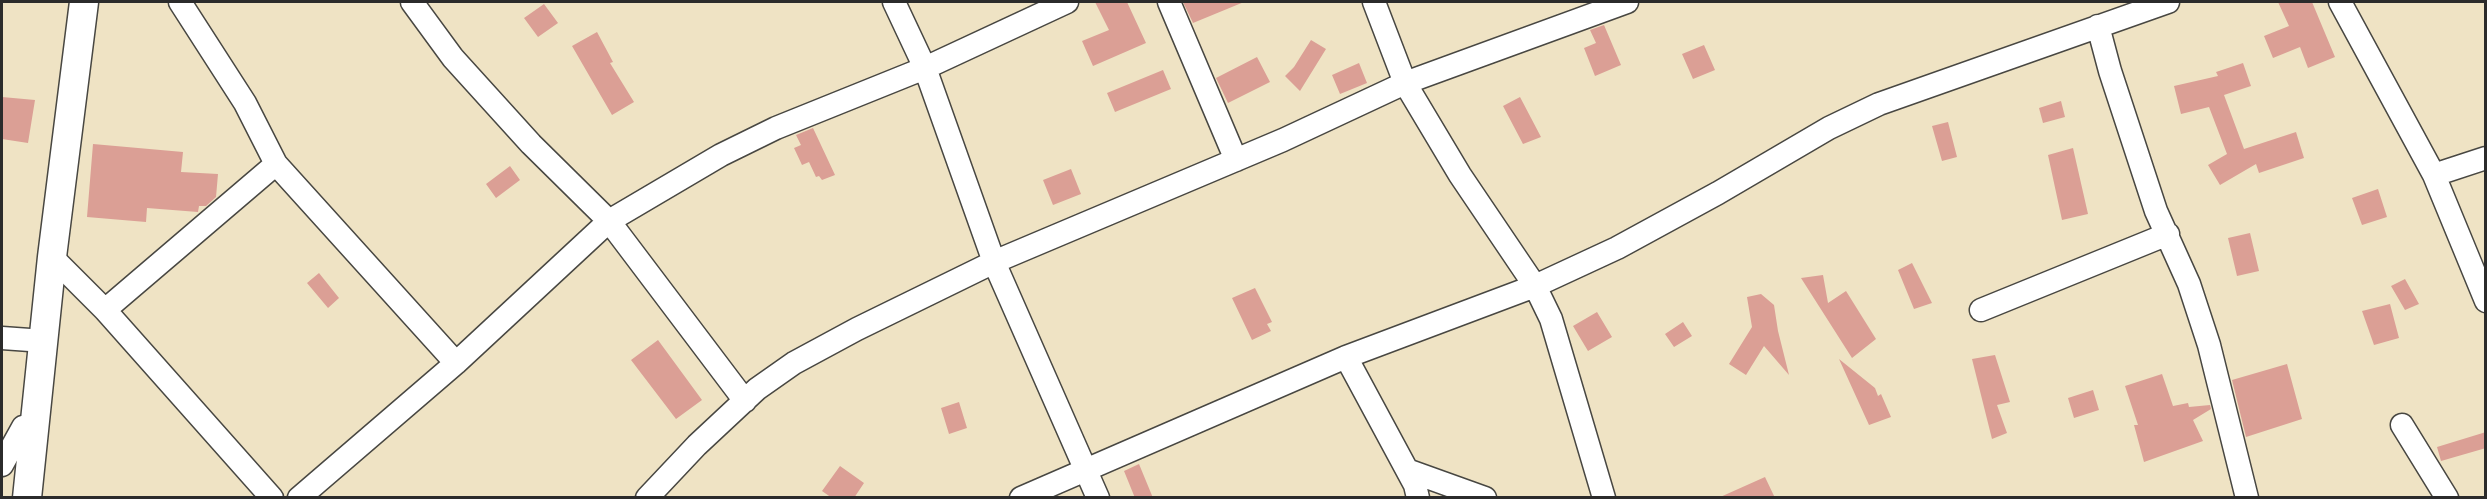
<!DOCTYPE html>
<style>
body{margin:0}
#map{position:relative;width:2487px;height:499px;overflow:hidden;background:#efe3c4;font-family:"Shantell Sans",sans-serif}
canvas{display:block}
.frame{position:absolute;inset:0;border:3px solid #2b2b2b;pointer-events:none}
</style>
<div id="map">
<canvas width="2487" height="499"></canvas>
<div class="frame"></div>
</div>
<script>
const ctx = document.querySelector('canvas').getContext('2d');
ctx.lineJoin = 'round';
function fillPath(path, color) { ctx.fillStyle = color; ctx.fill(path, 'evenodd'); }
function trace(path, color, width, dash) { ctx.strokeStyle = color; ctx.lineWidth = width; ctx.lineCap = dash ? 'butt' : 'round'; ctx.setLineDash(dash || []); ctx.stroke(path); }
fillPath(new Path2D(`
 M 1095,2 L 1127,2 L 1146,43 L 1093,66 L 1082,41 L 1109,30 Z
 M 1183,2 L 1244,2 L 1193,23 Z
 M 2278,2 L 2312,2 L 2335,57 L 2308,68 L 2300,47 L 2273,58 L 2264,36 L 2289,26 Z
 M 544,4 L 558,23 L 538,37 L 524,18 Z
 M 1604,25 L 1621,65 L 1595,76 L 1584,48 L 1596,43 L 1590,30 Z
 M 597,32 L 613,62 L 610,63 L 634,102 L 612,115 L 572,46 Z
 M 1311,40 L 1326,49 L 1300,91 L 1285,76 L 1294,67 Z
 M 1704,45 L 1715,70 L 1693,79 L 1682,54 Z
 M 1257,57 L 1270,82 L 1228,103 L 1216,78 Z
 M 1359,63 L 1367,83 L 1340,94 L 1332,75 Z
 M 2243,63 L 2251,86 L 2224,95 L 2244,149 L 2296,132 L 2304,158 L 2259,173 L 2256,164 L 2220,185 L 2208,165 L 2227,154 L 2209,107 L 2181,114 L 2174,86 L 2218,76 L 2216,72 Z
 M 1163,70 L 1171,89 L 1115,112 L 1107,93 Z
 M 2,97 L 35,100 L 28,143 L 2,139 Z
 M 1520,97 L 1541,137 L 1523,144 L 1503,106 Z
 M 2061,101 L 2065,117 L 2043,123 L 2039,108 Z
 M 1948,122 L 1957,157 L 1942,161 L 1932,126 Z
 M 813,128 L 835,175 L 822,180 L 819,176 L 816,177 L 809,162 L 802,165 L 794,148 L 801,145 L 796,135 Z
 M 93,144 L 183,152 L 181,172 L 218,174 L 216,197 L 206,206 L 199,206 L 198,212 L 147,208 L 146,222 L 87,217 Z
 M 2073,148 L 2088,214 L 2062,220 L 2048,155 Z
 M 510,166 L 520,180 L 496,198 L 486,184 Z
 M 1071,169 L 1081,194 L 1053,205 L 1043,180 Z
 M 2378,189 L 2387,217 L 2362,225 L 2352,198 Z
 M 2250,233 L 2259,271 L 2237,276 L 2228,238 Z
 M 1912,263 L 1932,303 L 1914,309 L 1898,270 Z
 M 319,273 L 339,298 L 328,308 L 307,283 Z
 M 1823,275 L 1828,303 L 1846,291 L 1876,339 L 1852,358 L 1801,278 Z
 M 2405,279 L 2419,304 L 2405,310 L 2391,286 Z
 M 1255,288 L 1272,322 L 1267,324 L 1271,331 L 1252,340 L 1232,298 Z
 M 1761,294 L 1774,305 L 1778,331 L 1789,375 L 1764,346 L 1746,375 L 1729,364 L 1752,327 L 1747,297 Z
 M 2390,304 L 2399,338 L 2374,345 L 2362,311 Z
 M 1597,312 L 1612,337 L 1588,351 L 1573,326 Z
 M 1683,322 L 1692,336 L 1674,347 L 1665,334 Z
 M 658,340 L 702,400 L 676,419 L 631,360 Z
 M 1995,355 L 2010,402 L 1997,405 L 2007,433 L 1992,439 L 1972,359 Z
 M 1839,359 L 1875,388 L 1878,396 L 1881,394 L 1891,417 L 1869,425 Z
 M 2287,364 L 2302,419 L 2246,437 L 2232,380 Z
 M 2162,374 L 2173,406 L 2188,403 L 2189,407 L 2210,405 L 2211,409 L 2193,420 L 2203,441 L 2144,462 L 2134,425 L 2138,425 L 2125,386 Z
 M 2093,390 L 2099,410 L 2074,418 L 2068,398 Z
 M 959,402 L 967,428 L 949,434 L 941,408 Z
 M 2486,432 L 2486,448 L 2441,461 L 2437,447 Z
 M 1139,464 L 1153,498 L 1135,498 L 1124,471 Z
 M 840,466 L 864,483 L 854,498 L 832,498 L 822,491 Z
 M 1765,477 L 1775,498 L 1718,498 Z`), '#db9f95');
const minor = new Path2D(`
 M 180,2 L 245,103 L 276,164 L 456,363
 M 412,2 L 453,58 L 531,144 L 609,221 L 745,401
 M 894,2 L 925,68 L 994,262 L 1098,498
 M 1169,2 L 1236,160
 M 1374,2 L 1405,83 L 1460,175 L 1535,286 L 1551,319 L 1604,498
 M 2340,2 L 2434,175 L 2486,301
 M 2098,26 L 2110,71 L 2156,211 L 2189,284 L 2209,345 L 2247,498
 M 2434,175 L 2486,158
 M 52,257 L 105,310 L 272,498
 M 105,310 L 276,164
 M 1981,310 L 2168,234
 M 2,338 L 44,341
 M 1346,357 L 1415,485 L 1418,498
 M 2402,425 L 2447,498
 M 2,465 L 23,427 L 36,424
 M 1407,470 L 1485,498
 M 299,498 L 456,363 L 609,221 L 721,155 L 776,128 L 925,68 L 1067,2
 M 647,498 L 697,445 L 757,389 L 794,363 L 857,329 L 994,262 L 1283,140 L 1405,83 L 1627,2
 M 1021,498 L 1346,357 L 1535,286 L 1617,248 L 1718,193 L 1829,128 L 1879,104 L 2168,2`);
const tertiary = new Path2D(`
 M 27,498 L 52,257 L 84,2`);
trace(minor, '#484742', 25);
trace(tertiary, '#484742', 31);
trace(minor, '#fff', 22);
trace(tertiary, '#fff', 28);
</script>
